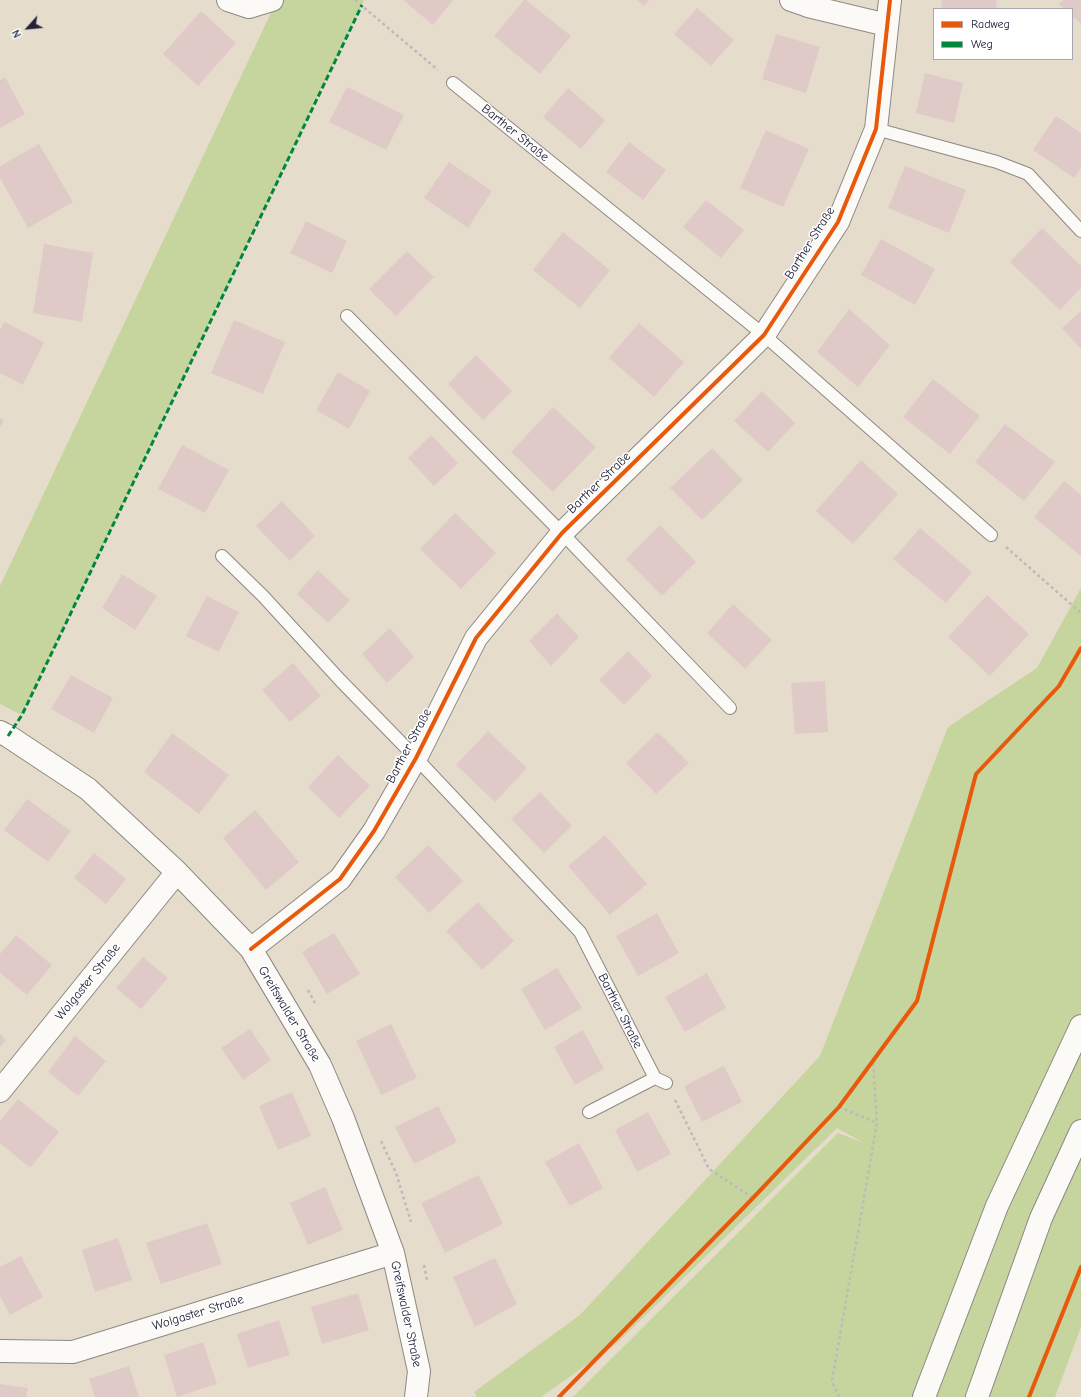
<!DOCTYPE html>
<meta charset="utf-8">
<style>
body{margin:0}
#map{position:relative;width:1081px;height:1397px;overflow:hidden;background:#e6dccc;font-family:"Comic Neue",sans-serif}
canvas{display:block}
.legend{position:absolute;left:933px;top:8px;width:140px;height:52px;box-sizing:border-box;background:#fff;border:1px solid #a7a7b1;margin:0;padding:5px 7px;list-style:none;font-size:12px;color:#22223b}
.legend li{display:flex;align-items:center;gap:8px;height:20px}
.legend b{width:20px;border:1px solid #a7a7b1}
.north{position:absolute;left:8px;top:8px;width:40px;height:40px;-webkit-text-stroke:3px #fff;paint-order:stroke;rotate:243deg;font-size:11px;font-weight:700;line-height:16px;text-align:center;color:#22223b}
.north::after{content:'';display:block;margin:auto;width:14px;height:18px;background:#22223b;clip-path:polygon(50% 0,100% 100%,50% 72%,0 100%)}
</style>
<div id="map">
<canvas width="1081" height="1397"></canvas>
<ul class="legend">
<li><b style="height:5px;background:#e8590c"></b>Radweg</li>
<li><b style="height:5px;background:#00873e"></b>Weg</li>
</ul>
<div class="north">N</div>
</div>
<script>
const ctx = document.querySelector('canvas').getContext('2d');
ctx.lineJoin = 'round';
function fillPath(path, color) { ctx.fillStyle = color; ctx.fill(path, 'evenodd'); }
function trace(path, color, width, dash) { ctx.strokeStyle = color; ctx.lineWidth = width; ctx.lineCap = dash ? 'butt' : 'round'; ctx.setLineDash(dash || []); ctx.stroke(path); }
function write(font, color, halo, rows, align = 'center') {
  ctx.font = font + ' "Comic Neue",sans-serif'; ctx.lineWidth = 3; ctx.setLineDash([]); ctx.textBaseline = 'middle'; ctx.strokeStyle = halo; ctx.fillStyle = color; for (const [text, x, y, turn = 0] of rows) {
    ctx.save(); ctx.translate(x, y); ctx.rotate((+turn || 0) * Math.PI / 180); ctx.textAlign = isNaN(turn) ? turn : align; if (halo) ctx.strokeText(text, 0, 0); ctx.fillText(text, 0, 0); ctx.restore();
  }
}
fillPath(new Path2D(`
 M 277,0 L 364,0 L 22,715 L 0,704 L 0,586 Z
 M 1081,588 L 1081,1327 L 1055,1397 L 573,1397 L 838,1133 L 864,1143 L 837,1128 L 616,1344 L 541,1397 L 477,1397 L 474,1392 L 580,1315 L 820,1056 L 948,727 L 1037,668 Z`), '#c6d49d');
fillPath(new Path2D(`
 M 403,0 L 453,0 L 433,25 Z
 M 524,0 L 526,0 L 571,36 L 540,74 L 494,36 Z
 M 637,0 L 649,0 L 644,6 Z
 M 942,0 L 997,0 L 996,9 L 941,9 Z
 M 1063,0 L 1081,0 L 1081,24 L 1072,16 L 1072,9 L 1065,9 L 1059,4 Z
 M 697,8 L 734,40 L 711,66 L 674,34 Z
 M 201,11 L 236,43 L 198,86 L 163,54 Z
 M 776,34 L 820,47 L 806,93 L 762,79 Z
 M 925,73 L 963,83 L 954,123 L 916,113 Z
 M 5,77 L 25,114 L 0,128 L 0,80 Z
 M 347,87 L 404,115 L 386,150 L 329,122 Z
 M 568,88 L 605,120 L 581,149 L 543,117 Z
 M 1056,116 L 1081,133 L 1081,168 L 1074,178 L 1033,150 Z
 M 766,130 L 809,149 L 783,207 L 740,188 Z
 M 629,142 L 666,170 L 643,200 L 606,172 Z
 M 39,144 L 73,202 L 28,228 L 0,178 L 0,166 Z
 M 449,162 L 492,191 L 468,228 L 424,198 Z
 M 905,166 L 966,190 L 949,233 L 888,208 Z
 M 706,200 L 744,230 L 721,258 L 683,227 Z
 M 306,221 L 347,241 L 332,273 L 290,253 Z
 M 1042,228 L 1081,266 L 1081,288 L 1060,310 L 1010,262 Z
 M 563,232 L 610,270 L 580,308 L 533,270 Z
 M 881,239 L 935,269 L 915,305 L 861,275 Z
 M 44,244 L 93,253 L 82,322 L 33,313 Z
 M 407,251 L 434,277 L 396,316 L 369,289 Z
 M 849,309 L 890,345 L 858,387 L 817,352 Z
 M 1081,311 L 1081,349 L 1062,328 Z
 M 234,320 L 285,342 L 263,394 L 211,373 Z
 M 4,322 L 44,342 L 23,385 L 0,373 L 0,330 Z
 M 639,323 L 684,362 L 654,397 L 609,358 Z
 M 476,355 L 512,391 L 483,420 L 448,384 Z
 M 338,372 L 370,391 L 349,429 L 316,410 Z
 M 933,379 L 980,416 L 950,454 L 903,417 Z
 M 762,391 L 795,423 L 768,452 L 734,421 Z
 M 553,407 L 596,447 L 553,492 L 511,452 Z
 M 0,418 L 4,420 L 0,428 Z
 M 1005,424 L 1055,462 L 1024,501 L 975,462 Z
 M 431,435 L 458,463 L 434,486 L 408,458 Z
 M 182,445 L 229,470 L 205,513 L 158,489 Z
 M 712,448 L 743,480 L 702,520 L 670,488 Z
 M 861,460 L 898,494 L 853,544 L 816,511 Z
 M 1064,481 L 1081,495 L 1081,556 L 1034,517 Z
 M 282,501 L 315,536 L 290,561 L 256,526 Z
 M 455,513 L 496,553 L 461,589 L 420,549 Z
 M 660,525 L 696,562 L 662,596 L 626,559 Z
 M 920,528 L 972,572 L 946,603 L 893,559 Z
 M 318,570 L 350,600 L 328,623 L 297,594 Z
 M 122,574 L 157,596 L 135,630 L 102,608 Z
 M 987,595 L 1029,634 L 990,676 L 948,637 Z
 M 207,596 L 239,612 L 219,652 L 186,636 Z
 M 733,604 L 772,640 L 745,669 L 707,633 Z
 M 557,613 L 579,637 L 551,666 L 529,641 Z
 M 390,628 L 414,657 L 387,683 L 362,654 Z
 M 628,651 L 652,676 L 624,705 L 599,680 Z
 M 293,663 L 321,696 L 290,722 L 262,690 Z
 M 71,675 L 113,698 L 94,733 L 51,709 Z
 M 825,681 L 828,732 L 795,734 L 791,683 Z
 M 488,731 L 527,768 L 495,802 L 456,765 Z
 M 658,732 L 689,763 L 656,794 L 626,763 Z
 M 172,733 L 229,775 L 199,814 L 144,772 Z
 M 338,755 L 370,786 L 339,818 L 308,787 Z
 M 540,792 L 572,826 L 544,853 L 511,819 Z
 M 27,799 L 71,831 L 48,862 L 4,830 Z
 M 255,810 L 299,862 L 266,890 L 223,838 Z
 M 605,835 L 647,884 L 610,915 L 568,866 Z
 M 428,845 L 463,881 L 429,913 L 395,877 Z
 M 94,853 L 126,879 L 106,904 L 74,878 Z
 M 478,902 L 514,941 L 482,970 L 446,931 Z
 M 657,913 L 679,953 L 638,976 L 616,936 Z
 M 334,933 L 360,974 L 327,994 L 302,952 Z
 M 16,935 L 52,965 L 27,995 L 0,973 L 0,954 Z
 M 143,957 L 168,978 L 141,1009 L 116,988 Z
 M 557,968 L 582,1008 L 545,1030 L 521,989 Z
 M 707,973 L 726,1008 L 685,1032 L 665,997 Z
 M 391,1024 L 417,1078 L 381,1095 L 356,1041 Z
 M 250,1029 L 271,1060 L 243,1080 L 221,1048 Z
 M 583,1030 L 604,1069 L 575,1085 L 554,1047 Z
 M 0,1034 L 6,1040 L 0,1047 Z
 M 75,1036 L 106,1061 L 78,1096 L 48,1072 Z
 M 724,1066 L 742,1102 L 702,1122 L 684,1086 Z
 M 292,1092 L 311,1136 L 278,1150 L 259,1106 Z
 M 18,1099 L 59,1132 L 30,1168 L 0,1143 L 0,1121 Z
 M 438,1106 L 457,1142 L 414,1164 L 395,1127 Z
 M 648,1112 L 671,1154 L 637,1172 L 615,1130 Z
 M 579,1143 L 603,1188 L 570,1206 L 545,1162 Z
 M 479,1175 L 503,1224 L 445,1253 L 421,1203 Z
 M 325,1187 L 343,1230 L 308,1245 L 290,1203 Z
 M 207,1223 L 222,1264 L 161,1284 L 146,1243 Z
 M 118,1238 L 132,1280 L 95,1292 L 82,1250 Z
 M 21,1256 L 43,1297 L 10,1315 L 0,1296 L 0,1267 Z
 M 495,1258 L 517,1304 L 475,1327 L 453,1277 Z
 M 358,1293 L 369,1330 L 322,1344 L 311,1307 Z
 M 279,1320 L 290,1355 L 248,1368 L 237,1334 Z
 M 203,1342 L 217,1384 L 177,1397 L 164,1355 Z
 M 129,1366 L 139,1397 L 95,1397 L 89,1379 Z
 M 0,1384 L 28,1388 L 26,1397 L 0,1397 Z`), '#dfcac8');
const service = new Path2D(`
 M 453,83 L 764,335 L 991,535
 M 876,129 L 997,162 L 1028,174 L 1081,231
 M 347,316 L 562,533 L 730,708
 M 222,556 L 263,596 L 340,680 L 416,758 L 580,932 L 655,1078 L 666,1083
 M 589,1112 L 655,1078`);
const minor = new Path2D(`
 M 228,0 L 249,7 L 272,0
 M 791,0 L 808,6 L 887,25
 M 0,732 L 8,736 L 88,789 L 177,872 L 251,949 L 320,1065 L 343,1118 L 393,1253 L 419,1371 L 416,1397
 M 251,949 L 340,879 L 374,831 L 416,758 L 476,638 L 562,533 L 764,335 L 838,222 L 876,129 L 890,0
 M 0,1091 L 177,872
 M 0,1351 L 73,1352 L 393,1253`);
const trunk = new Path2D(`
 M 924,1397 L 997,1206 L 1081,1026
 M 977,1397 L 1041,1218 L 1081,1131`);
trace(service, '#8d8884', 14);
trace(minor, '#8d8884', 24);
trace(trunk, '#8d8884', 24);
trace(new Path2D(`
 M 355,0 L 438,70
 M 1006,547 L 1081,613
 M 308,990 L 315,1003
 M 675,1100 L 709,1169 L 753,1198
 M 839,1107 L 877,1123
 M 381,1141 L 396,1173 L 411,1222
 M 424,1265 L 427,1280
 M 559,1397 L 753,1198 L 839,1107 L 917,1001 L 976,774 L 1059,686 L 1081,648
 M 839,1397 L 832,1381 L 877,1123 L 873,1060`), '#bcbaba', 2.5, [3, 3]);
trace(service, '#fbfaf7', 12);
trace(minor, '#fbfaf7', 22);
trace(trunk, '#fbfaf7', 22);
trace(new Path2D(`
 M 8,736 L 22,715 L 362,5`), '#00873e', 3, [6, 3]);
trace(new Path2D(`
 M 251,949 L 340,879 L 374,831 L 416,758 L 476,638 L 562,533 L 764,335 L 838,222 L 876,129 L 890,0
 M 559,1397 L 753,1198 L 839,1107 L 917,1001 L 976,774 L 1059,686 L 1081,648
 M 1029,1397 L 1081,1267`), '#e8590c', 4);
write('13px', '#22223b', '#fff', [
 ["Barther Straße",515,133,39],
 ["Barther Straße",810,243,-58],
 ["Barther Straße",599,483,-44],
 ["Barther Straße",409,746,-62],
 ["Wolgaster Straße",88,982,-51],
 ["Barther Straße",620,1011,63],
 ["Greifswalder Straße",289,1014,59],
 ["Wolgaster Straße",198,1313,-17],
 ["Greifswalder Straße",406,1314,78]
]);
</script>
